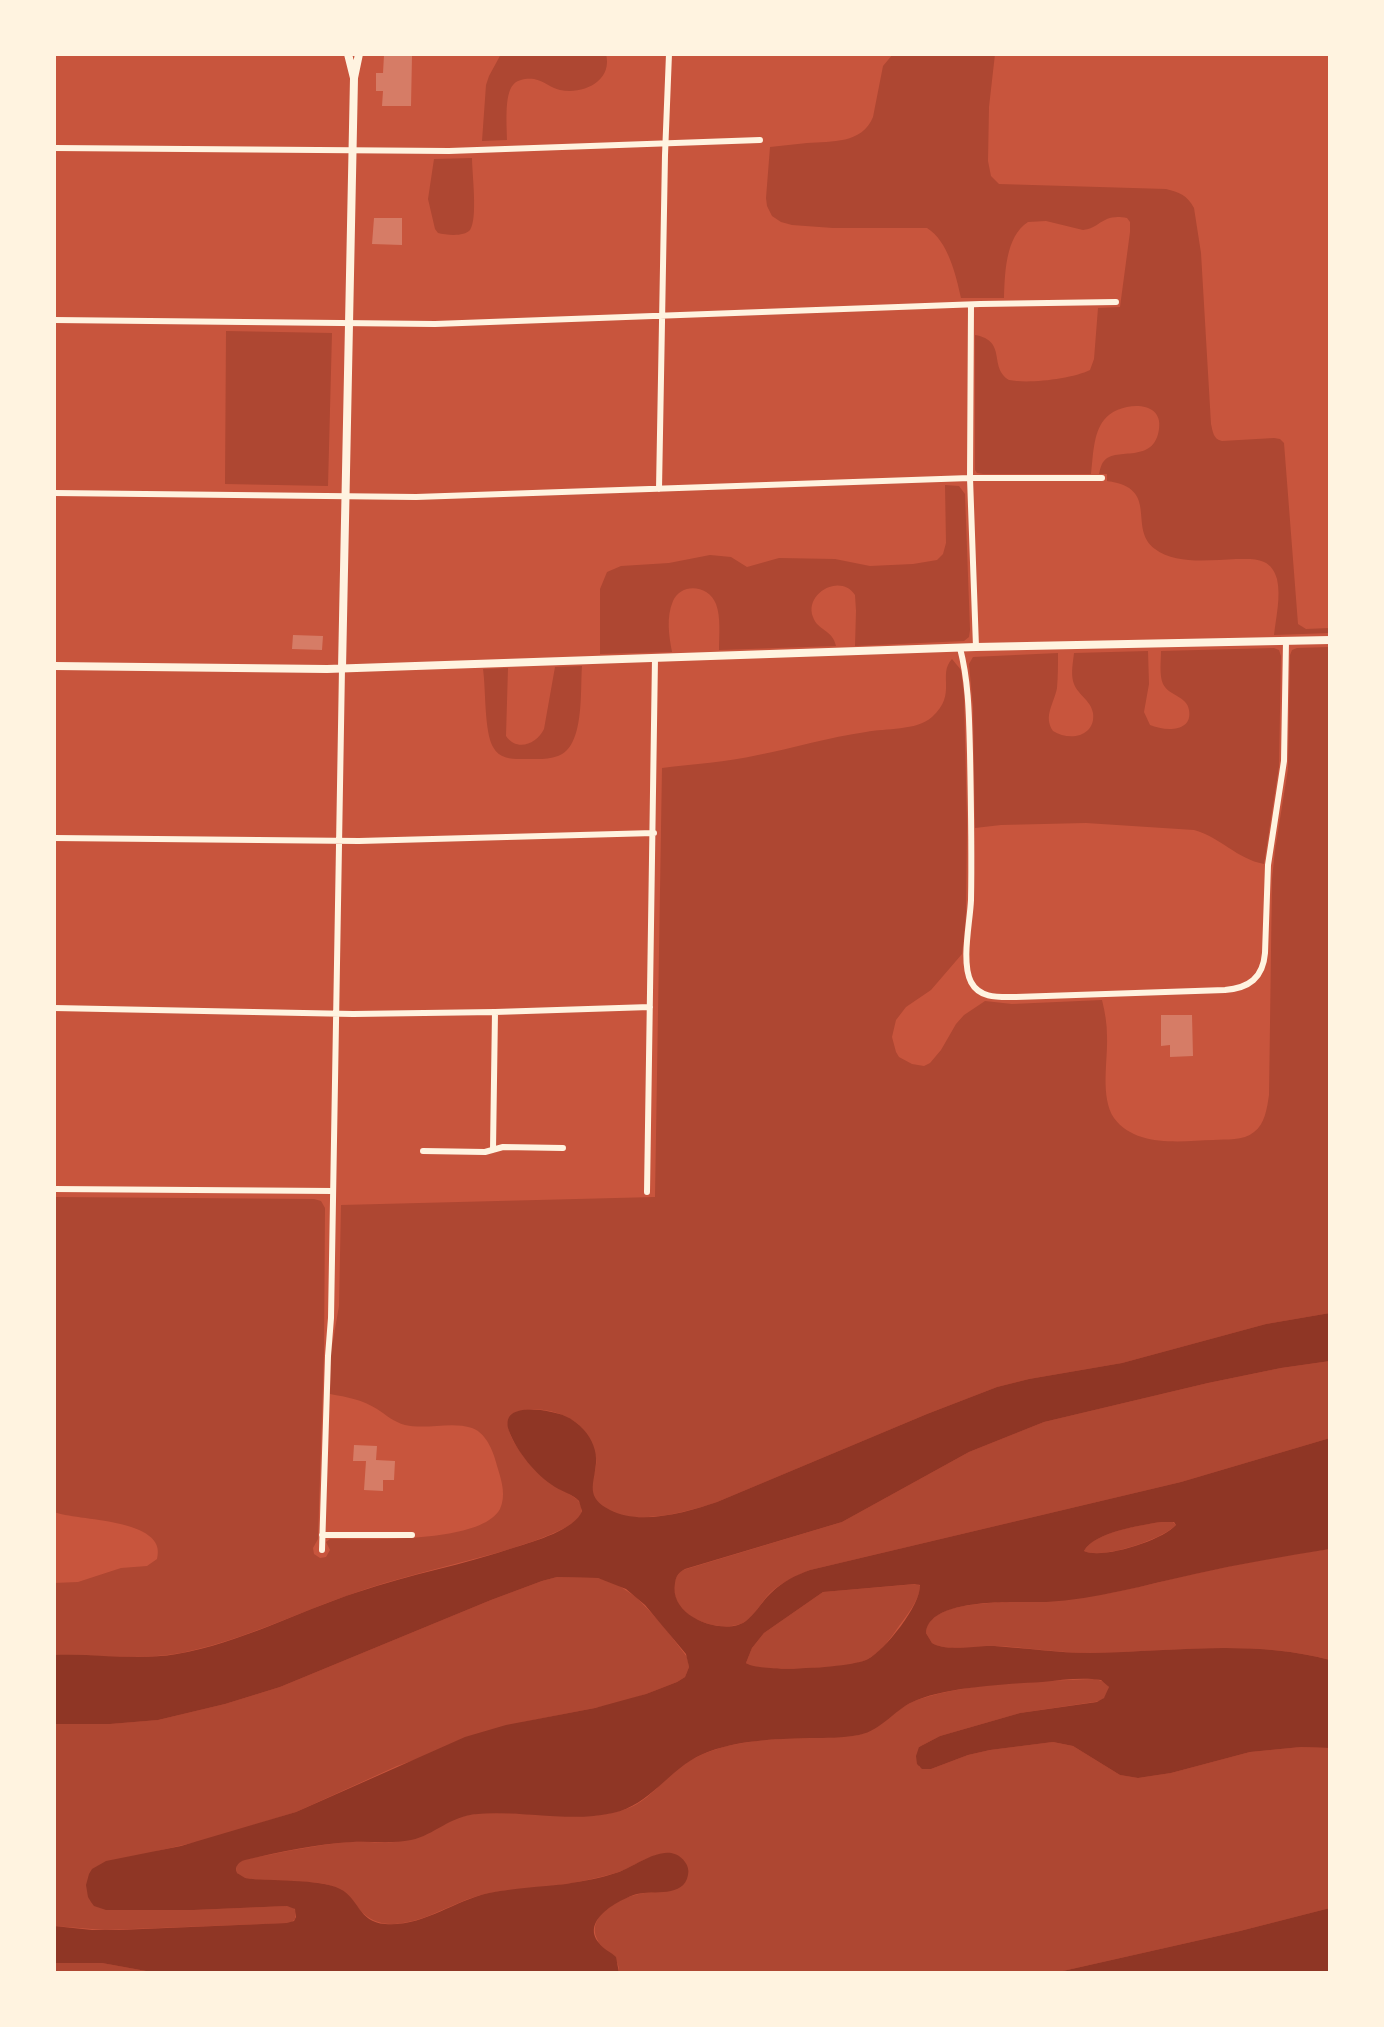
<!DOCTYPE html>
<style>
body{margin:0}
#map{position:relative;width:1384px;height:2027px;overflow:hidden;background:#c8553d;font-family:"Asap Condensed",sans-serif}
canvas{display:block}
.frame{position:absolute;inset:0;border:56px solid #fff3e0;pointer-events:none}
</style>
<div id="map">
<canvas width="1384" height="2027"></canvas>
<div class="frame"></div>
</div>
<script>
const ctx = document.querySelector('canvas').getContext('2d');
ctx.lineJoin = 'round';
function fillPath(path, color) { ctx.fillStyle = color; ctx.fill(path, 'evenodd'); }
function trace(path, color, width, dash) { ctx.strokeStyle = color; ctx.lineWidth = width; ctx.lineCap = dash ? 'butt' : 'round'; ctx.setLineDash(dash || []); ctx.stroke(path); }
fillPath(new Path2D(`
 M 501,54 L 606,54 C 613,81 583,95 560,90 C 551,88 544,81 534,79 C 528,78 517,79 513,85 C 504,95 507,127 507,140 L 482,141 L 486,85 L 489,76 Z
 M 893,54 L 995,54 L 989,107 L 988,161 L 991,176 L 999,184 L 1166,189 C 1179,192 1187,195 1194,208 L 1201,253 L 1211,424 C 1213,432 1213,439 1222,441 L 1274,438 L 1280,439 L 1284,443 L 1298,624 L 1306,629 L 1330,628 L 1330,633 L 1274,635 C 1276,617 1281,597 1277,579 C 1275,572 1271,565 1264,562 C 1256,558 1245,559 1236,559 C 1211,560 1176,565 1155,549 C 1127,528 1161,488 1107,481 L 1107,474 L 1099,474 C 1100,470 1101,464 1104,461 C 1117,446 1154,465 1159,429 C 1164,398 1117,402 1104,420 C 1093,433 1093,458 1091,474 L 983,474 L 977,473 L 975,470 L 975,335 C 1008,341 988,367 1009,380 C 1028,384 1072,379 1090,370 L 1094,359 L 1098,308 L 1120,307 L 1130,232 L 1130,222 L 1127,218 C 1102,213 1101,228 1083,230 L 1046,221 L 1028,222 C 1005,237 1005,274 1004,298 L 961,298 C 956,275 948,241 927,228 L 833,228 L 792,225 L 781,222 L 772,216 L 767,206 L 766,198 L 770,147 C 782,146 795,144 807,143 C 832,141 862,144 873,117 L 883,66 Z
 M 472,158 C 472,173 478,219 470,230 C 464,237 446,235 438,233 L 435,229 L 428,199 L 434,159 Z
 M 226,331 L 332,333 L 328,486 L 225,484 Z
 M 945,485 L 959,486 L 965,494 L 970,630 L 969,637 L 964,641 L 855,646 L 856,611 L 855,595 C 841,573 804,593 813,617 C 817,630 833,630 836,646 L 719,650 C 719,636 721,617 716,604 C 709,585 681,582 673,601 C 666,617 669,636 672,652 L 600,654 L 600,589 L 607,572 L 621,566 L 669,563 L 710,555 L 731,557 L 747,567 L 779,558 L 835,559 L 870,566 L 913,564 L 937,560 L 943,554 L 946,543 Z
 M 1330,647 L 1330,1313 L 1266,1324 L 1122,1363 L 1029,1379 L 997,1387 L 927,1414 L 717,1502 C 689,1512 609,1534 593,1495 C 588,1482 598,1471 596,1458 C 595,1453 592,1446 590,1441 C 582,1417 547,1406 524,1410 C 518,1411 513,1415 508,1419 C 504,1439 536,1473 552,1484 C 559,1490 568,1492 575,1498 C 580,1501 583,1508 581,1514 C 574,1533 490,1555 470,1560 C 424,1572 379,1583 335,1600 C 284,1619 235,1642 181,1653 C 138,1661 96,1654 54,1655 L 54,1583 L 78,1582 L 121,1568 L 147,1566 L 157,1559 C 169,1518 76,1521 54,1512 L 54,1197 L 314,1199 L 321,1201 L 325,1208 L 324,1352 L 318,1539 L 313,1548 L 314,1554 L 320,1558 L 326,1557 L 330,1550 L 326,1542 L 330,1539 C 366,1539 481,1544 500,1509 C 506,1496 502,1482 498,1469 C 494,1454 488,1434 472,1428 C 451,1421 427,1430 405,1425 C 394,1422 386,1415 377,1409 C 363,1400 347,1397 330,1394 L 331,1352 L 339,1306 L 341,1205 L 655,1197 L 662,768 C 694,764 726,762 758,755 C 794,748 829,737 866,732 C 886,728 916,731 932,717 C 958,694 937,675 952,659 L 961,670 L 964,695 L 967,825 L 966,913 L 964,938 L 962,954 L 931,990 L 906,1007 L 896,1020 L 892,1037 L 896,1052 L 899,1057 L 912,1064 L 924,1066 L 930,1063 L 941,1050 L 956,1024 L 964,1015 L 985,1001 L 1012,1004 L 1102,1000 C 1105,1012 1107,1024 1107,1036 C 1108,1061 1100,1097 1114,1118 C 1136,1148 1182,1141 1213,1140 C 1227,1139 1243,1141 1254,1132 C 1265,1124 1267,1108 1269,1095 L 1272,879 L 1275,850 L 1288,769 L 1290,655 L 1292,650 L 1297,648 Z
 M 1274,648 L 1279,650 L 1281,656 L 1279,766 L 1264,864 C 1237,859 1220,837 1194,830 L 1086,823 L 1001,825 L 975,828 L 973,707 L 969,664 L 973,657 L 1058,653 C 1058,665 1058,677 1057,688 C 1054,704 1043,716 1053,731 C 1070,742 1096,736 1093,713 C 1091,700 1076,694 1073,681 C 1071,672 1073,662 1074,653 L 1148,651 L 1149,684 L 1144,712 L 1150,725 C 1164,731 1193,733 1189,710 C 1187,696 1169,696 1163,684 C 1159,675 1161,661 1161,651 Z
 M 582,666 C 580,690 585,747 558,756 C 548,760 536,759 526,759 C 514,759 500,760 493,747 C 484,731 486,690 483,669 L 508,668 L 506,736 C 517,752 537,744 544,729 L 555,667 Z
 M 1330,1361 L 1330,1438 L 1181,1482 L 810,1570 C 796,1576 782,1582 770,1593 C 760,1603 752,1622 737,1625 C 713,1631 672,1616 674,1586 C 675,1579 677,1574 683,1570 L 842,1522 L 969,1452 L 1044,1422 L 1208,1383 L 1281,1368 Z
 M 1161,1522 L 1173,1522 L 1176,1525 C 1163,1539 1102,1560 1084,1551 C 1094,1532 1141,1525 1161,1522 Z
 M 1330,1549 L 1330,1660 C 1251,1639 1171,1652 1090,1653 C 1058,1653 1026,1647 994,1646 C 977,1645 946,1652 932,1643 L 926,1633 C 928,1595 1023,1604 1050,1601 C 1092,1598 1132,1589 1172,1579 C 1225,1567 1277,1556 1330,1549 Z
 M 557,1577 L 598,1578 L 615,1583 L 636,1597 L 661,1623 L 687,1657 L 689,1667 L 685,1677 L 677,1682 L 646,1694 L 615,1704 L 523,1722 L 397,1766 L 296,1812 L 205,1840 L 157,1851 L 115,1910 L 193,1910 L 287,1906 L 293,1907 L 296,1911 L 295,1919 L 291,1923 L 105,1930 L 54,1926 L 54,1724 L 110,1724 L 158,1720 L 225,1704 L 280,1687 L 491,1600 L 542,1581 Z
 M 917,1584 L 921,1586 C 918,1601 908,1614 899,1626 C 891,1638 881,1652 868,1659 C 850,1669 806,1668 786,1668 C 774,1668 754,1671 746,1663 L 752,1648 L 764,1633 L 823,1592 Z
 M 1095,1679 L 1105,1682 L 1109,1687 L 1107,1695 L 1101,1701 L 1020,1713 L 940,1736 L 919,1747 L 919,1767 L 931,1769 L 968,1755 L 990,1750 L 1053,1742 L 1073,1746 L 1120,1775 L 1138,1778 L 1171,1773 L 1250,1752 L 1301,1747 L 1330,1748 L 1330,1908 L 1240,1931 L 1054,1973 L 619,1973 C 620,1954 602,1952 597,1939 C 586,1915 620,1898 639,1894 C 648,1892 658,1892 667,1891 L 667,1853 C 646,1855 632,1869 612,1874 C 584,1882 555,1886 526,1889 C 514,1890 502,1890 490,1893 C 456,1899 429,1922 394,1924 C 362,1925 358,1901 334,1887 C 322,1880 269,1881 252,1879 L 242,1878 L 237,1873 L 237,1864 L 243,1860 C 278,1853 314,1845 350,1842 C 366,1841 389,1845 404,1840 C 429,1833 450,1816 476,1814 C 522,1809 571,1823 616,1812 C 643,1806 653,1791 671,1774 C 683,1763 699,1755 714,1750 C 746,1739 780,1739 813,1738 C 828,1737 844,1738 858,1735 C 883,1729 896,1706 920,1699 C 973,1682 1040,1681 1095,1679 Z
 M 54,1963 L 102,1963 L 157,1973 L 54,1973 Z`), '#ae4732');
fillPath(new Path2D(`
 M 1330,1313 L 1330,1361 L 1281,1368 L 1208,1383 L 1044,1422 L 969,1452 L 842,1522 L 685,1569 C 679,1572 676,1576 675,1583 C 669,1614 713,1632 738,1625 C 752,1621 760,1603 771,1593 C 782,1582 796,1575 810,1570 L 1181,1482 L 1330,1438 L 1330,1549 C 1284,1556 1240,1564 1195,1574 C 1145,1585 1097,1599 1046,1602 C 1019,1603 929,1596 926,1633 L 932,1643 C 946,1652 977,1645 994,1646 C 1026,1648 1058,1653 1090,1653 C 1171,1652 1250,1639 1330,1660 L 1330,1748 L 1301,1747 L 1250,1752 L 1171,1773 L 1138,1778 L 1120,1775 L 1073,1746 L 1053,1742 L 990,1750 L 968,1755 L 931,1769 L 922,1769 L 917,1764 L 916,1756 L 919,1747 L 940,1736 L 1020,1713 L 1097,1702 L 1104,1698 L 1109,1687 L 1101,1680 C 1082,1677 1061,1680 1042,1682 C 1006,1684 949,1687 917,1700 C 895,1708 883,1730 859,1735 C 843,1738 826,1738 810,1738 C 774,1739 736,1740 703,1754 C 668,1769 651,1805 613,1813 C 569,1823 523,1810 478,1814 C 449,1816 435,1835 411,1840 C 392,1844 371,1841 352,1842 C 316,1844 280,1852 245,1860 C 238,1862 235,1866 237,1873 L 245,1878 C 270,1882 319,1878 340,1889 C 359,1898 358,1922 385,1924 C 423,1927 453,1901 489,1893 C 514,1888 540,1887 566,1884 C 583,1881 602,1878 619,1872 C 637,1866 668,1839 685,1862 C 688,1866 689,1870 688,1875 C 684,1898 653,1890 637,1894 C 620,1899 580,1920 599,1943 C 603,1949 611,1952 616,1957 L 619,1973 L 157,1973 L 102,1963 L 54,1963 L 54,1926 L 92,1930 L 119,1930 L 287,1923 L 294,1921 L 296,1917 L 295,1909 L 287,1906 L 193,1910 L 106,1910 L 94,1906 L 91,1902 L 88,1897 L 86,1885 L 89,1874 L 92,1869 L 106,1861 L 181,1846 L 296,1812 L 465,1737 L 506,1725 L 595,1708 L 646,1694 L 677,1682 L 685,1677 L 689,1667 L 686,1654 L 645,1605 L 626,1589 L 598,1578 L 557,1577 L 542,1581 L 491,1600 L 280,1687 L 225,1704 L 158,1720 L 110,1724 L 54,1724 L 54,1655 C 95,1653 136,1661 177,1654 C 240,1643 297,1612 358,1592 C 410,1574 464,1565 516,1547 C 533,1542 576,1529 582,1511 L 579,1501 C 572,1494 563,1492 555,1487 C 536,1475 517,1452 509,1431 C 498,1400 551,1410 565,1416 C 572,1419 579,1424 584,1430 C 592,1439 597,1451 596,1463 C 594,1485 585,1497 610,1510 C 639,1526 688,1512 717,1502 L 927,1414 L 997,1387 L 1029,1379 L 1122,1363 L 1266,1324 ZM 1161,1522 L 1174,1522 L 1176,1525 C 1163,1540 1102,1560 1084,1551 C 1094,1532 1142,1525 1161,1522 ZM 915,1584 L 920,1585 C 921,1605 885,1650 868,1659 C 853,1668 758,1673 746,1663 L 752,1648 L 764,1633 L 823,1592 Z
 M 1330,1908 L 1330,1973 L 1054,1973 L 1240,1931 Z`), '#8f3625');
fillPath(new Path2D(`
 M 384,55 L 412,56 L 411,106 L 382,106 L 383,91 L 376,91 L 376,73 L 383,73 Z
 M 374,218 L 402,218 L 402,245 L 372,244 Z
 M 293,635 L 323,636 L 322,650 L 292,649 Z
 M 1161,1015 L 1192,1015 L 1193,1056 L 1170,1057 L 1170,1045 L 1161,1046 Z
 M 354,1445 L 377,1446 L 376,1460 L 395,1461 L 394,1480 L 383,1480 L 383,1491 L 364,1490 L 366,1461 L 353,1461 Z`), '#d67c66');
trace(new Path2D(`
 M 54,148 L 449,151 L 760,140
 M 971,305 L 970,478 L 976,647
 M 54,320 L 435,324 L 980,304 L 1116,302
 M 659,489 L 665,155 L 669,54
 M 54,493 L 416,497 L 970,478 L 1102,478
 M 960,648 C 969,683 969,717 970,753 C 971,802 972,851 971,900 C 970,923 961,962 971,982 C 980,999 999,997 1016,997 L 1225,990 C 1249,988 1263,978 1265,953 L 1268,865 L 1284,761 L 1286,641
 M 54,838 L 359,841 L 654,833
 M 54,1008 L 353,1014 L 495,1012 L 650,1007
 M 493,1149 L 495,1012
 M 423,1151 L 485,1152 L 503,1147 L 563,1148
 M 54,1189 L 333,1191
 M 647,1192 L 655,658
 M 322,1535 L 412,1535
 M 322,1550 L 328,1356 L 331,1318 L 342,668`), '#fff3e0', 6);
trace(new Path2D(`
 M 348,54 L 354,78
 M 54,666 L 327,669 L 976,647 L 1330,640
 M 342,668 L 354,78 L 359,54`), '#fff3e0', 8);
</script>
